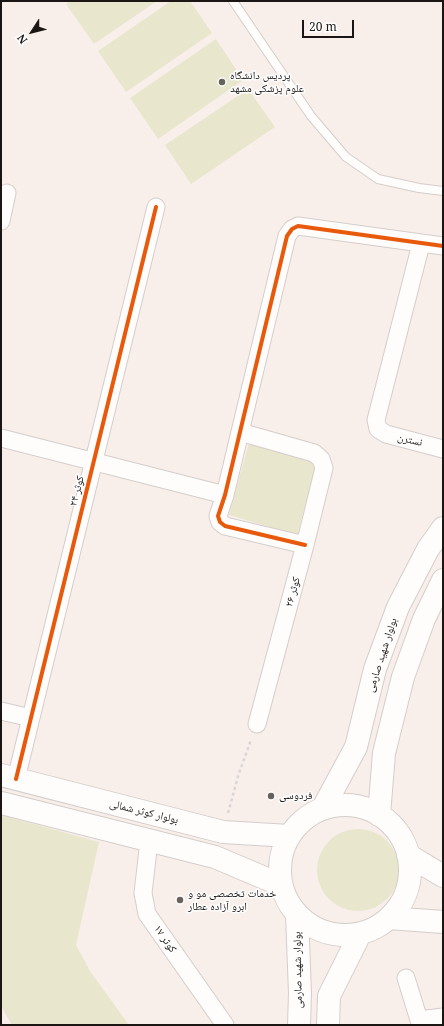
<!DOCTYPE html>
<meta charset="utf-8">
<style>
body{margin:0}
#map{position:relative;width:444px;height:1026px;overflow:hidden;background:#f8efeb;font-family:"Noto Serif",serif}
canvas{display:block}
.frame{position:absolute;inset:0;border:2px solid #1b1613;pointer-events:none}
.north{position:absolute;left:12px;top:12px;width:40px;height:40px;-webkit-text-stroke:3px #fefefe;paint-order:stroke;rotate:234deg;font-size:11px;font-weight:700;line-height:16px;text-align:center;color:#1b1613}
.north::after{content:'';display:block;margin:auto;width:14px;height:18px;background:#1b1613;clip-path:polygon(50% 0,100% 100%,50% 72%,0 100%)}
.scale{position:absolute;left:302px;top:20px;width:52px;height:18px;box-sizing:border-box;border:2px solid #1b1613;border-top:0;padding-left:5px;font-size:12px;line-height:14px;white-space:nowrap;color:#1b1613;-webkit-text-stroke:3px #fefefe;paint-order:stroke}
</style>
<div id="map">
<canvas width="444" height="1026"></canvas>
<div class="frame"></div>
<div class="north">N</div>
<div class="scale">20 m</div>
</div>
<script>
const ctx = document.querySelector('canvas').getContext('2d');
ctx.lineJoin = 'round';
function fillPath(path, color) { ctx.fillStyle = color; ctx.fill(path, 'evenodd'); }
function trace(path, color, width, dash) { ctx.strokeStyle = color; ctx.lineWidth = width; ctx.lineCap = dash ? 'butt' : 'round'; ctx.setLineDash(dash || []); ctx.stroke(path); }
function write(font, color, halo, rows, align = 'center') {
  ctx.font = font + ' "Noto Serif","Noto Naskh Arabic",serif'; ctx.lineWidth = 3; ctx.setLineDash([]); ctx.textBaseline = 'middle'; ctx.strokeStyle = halo; ctx.fillStyle = color; for (const [text, x, y, turn = 0] of rows) {
    ctx.save(); ctx.translate(x, y); ctx.rotate((+turn || 0) * Math.PI / 180); ctx.textAlign = isNaN(turn) ? turn : align; if (halo) ctx.strokeText(text, 0, 0); ctx.fillText(text, 0, 0); ctx.restore();
  }
}
fillPath(new Path2D(`
 M 70,1 L 157,1 L 94,44 L 66,4 Z
 M 171,1 L 190,1 L 212,33 L 126,92 L 98,51 Z
 M 216,39 L 243,80 L 158,139 L 130,98 Z
 M 248,89 L 275,127 L 191,184 L 165,145 Z
 M 249,443 L 317,462 L 297,535 L 229,515 Z
 M 1,815 L 99,842 L 76,945 L 90,971 L 129,1025 L 12,1025 L 1,1006 Z
 M317 870a41 41 0 1 1 82 0a41 41 0 1 1-82 0Z`), '#e8e6cc');
const lane = new Path2D(`
 M 233,1 L 311,116 L 346,157 L 378,179 L 419,188 L 443,191`);
const street = new Path2D(`
 M 1,221 L 7,193
 M 421,244 L 376,420 L 378,429 L 386,434 L 443,449
 M 240,432 L 314,453 L 321,459 L 324,468 L 305,545 L 257,724
 M 1,438 L 225,495
 M 305,545 L 225,526 L 220,522 L 218,516 L 225,495 L 240,432 L 287,236 L 292,229 L 298,226 L 443,246
 M 1,711 L 31,718
 M 16,779 L 156,207
 M 149,841 L 143,893 L 147,914 L 225,1025
 M 406,978 L 419,1020 L 443,1017`);
const secondary = new Path2D(`
 M 1,775 L 223,832 L 289,836
 M 1,803 L 215,857 L 281,885
 M280 870a65 65 0 1 1 130 0a65 65 0 1 1-130 0Z
 M 323,808 L 356,747 L 375,669 L 398,607 L 428,549 L 443,528
 M 379,815 L 384,753 L 403,677 L 424,619 L 443,580
 M 408,855 L 443,876
 M 297,915 L 300,993 L 299,1025
 M 389,918 L 443,922
 M 328,1025 L 329,996 L 360,934`);
trace(lane, '#d5cdca', 10);
trace(street, '#d5cdca', 19);
trace(secondary, '#d5cdca', 24);
trace(new Path2D(`
 M 228,813 L 239,773 L 251,740`), '#d9d6d5', 2.5, [3, 3]);
trace(lane, '#fefdfc', 8);
trace(street, '#fefdfc', 17);
trace(secondary, '#fefdfc', 22);
trace(new Path2D(`
 M 305,545 L 225,526 L 220,522 L 218,516 L 225,495 L 240,432 L 287,236 L 292,229 L 298,226 L 443,246
 M 16,779 L 156,207`), '#e8590c', 4);
for (const [x, y, r, color] of [
 [222,82,4,"#68625f"],
 [271,796,4,"#68625f"],
 [180,900,4,"#68625f"]
]) { const dot = new Path2D(); dot.arc(x, y, r, 0, 2 * Math.PI); ctx.fillStyle = color; ctx.fill(dot); trace(dot, '#fefefe', 1.5); }
write('11px', '#1b1613', '#fefefe', [
 ["پردیس دانشگاه",230,76],
 ["علوم پزشکی مشهد",230,89],
 ["فردوسی",279,796],
 ["خدمات تخصصی مو و",188,894],
 ["ابرو آزاده عطار",188,907]
], 'left');
write('11px', '#1b1613', '#fefefe', [
 ["نسترن",410,440,14],
 ["کوثر ۲۴",77,491,-76],
 ["کوثر ۲۶",293,592,-75],
 ["بولوار شهید صارمی",382,655,-72],
 ["بولوار کوثر شمالی",144,812,14],
 ["کوثر ۱۷",165,939,55],
 ["بولوار شهید صارمی",298,970,-91]
]);
</script>
